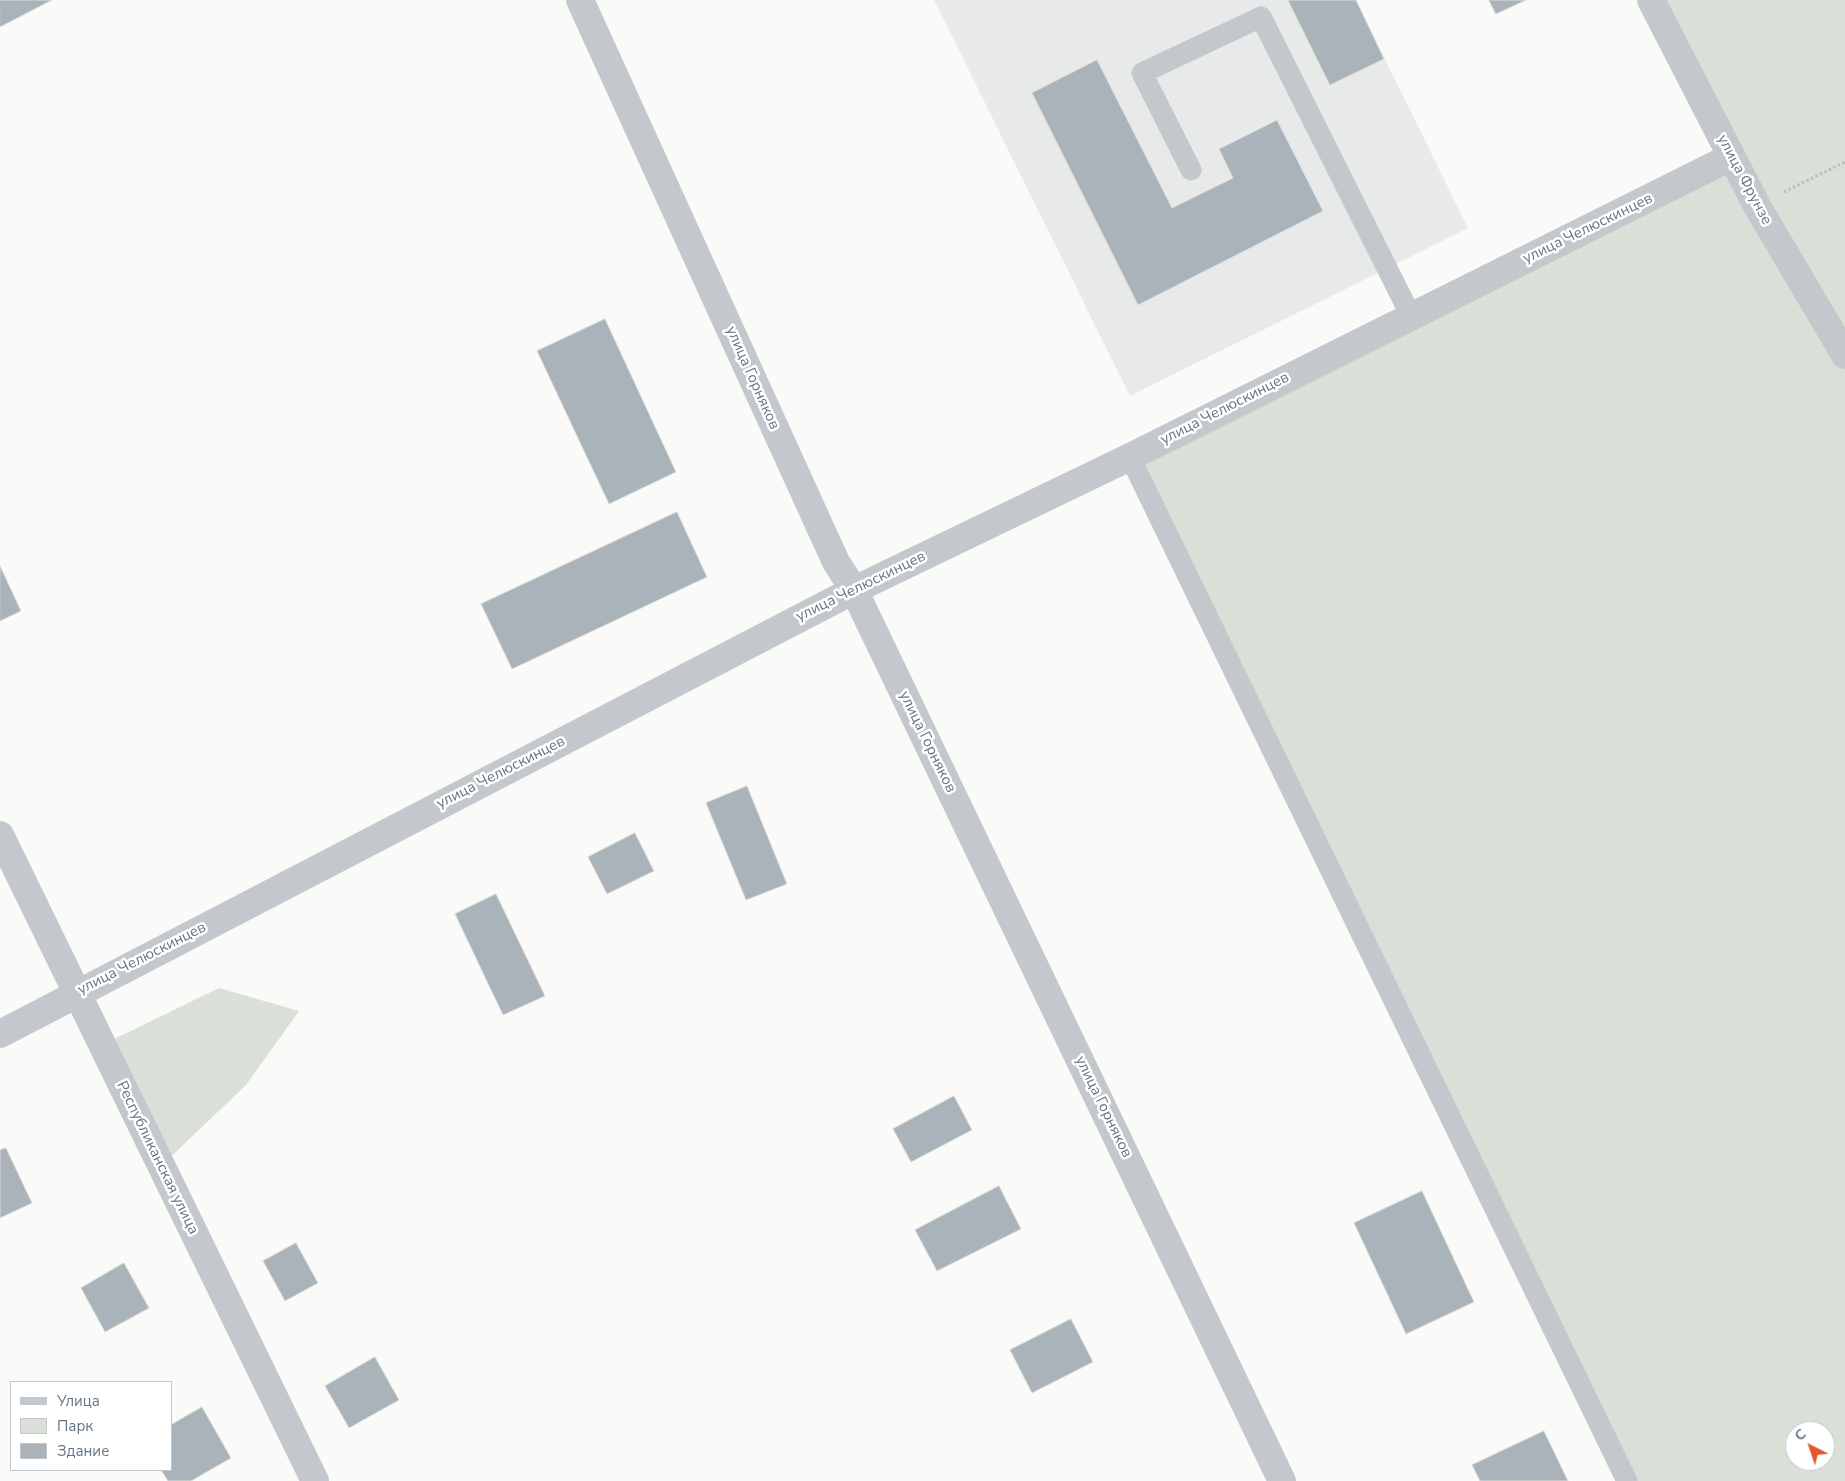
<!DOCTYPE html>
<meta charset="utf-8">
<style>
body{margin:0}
#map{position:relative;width:1845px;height:1481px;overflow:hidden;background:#fafaf8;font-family:"Nunito Sans",sans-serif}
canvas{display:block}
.legend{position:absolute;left:10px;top:1381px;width:162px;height:90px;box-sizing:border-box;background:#fff;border:1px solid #c1c8cd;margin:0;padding:6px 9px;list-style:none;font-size:15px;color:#657683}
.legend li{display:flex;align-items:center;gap:10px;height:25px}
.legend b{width:25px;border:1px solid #c1c8cd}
.north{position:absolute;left:1785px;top:1421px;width:50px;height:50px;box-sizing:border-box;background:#fff;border:1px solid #c1c8cd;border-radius:50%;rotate:319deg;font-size:14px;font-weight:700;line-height:20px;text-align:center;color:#657683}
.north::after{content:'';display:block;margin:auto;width:18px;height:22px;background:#e4572e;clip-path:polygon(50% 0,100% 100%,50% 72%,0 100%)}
</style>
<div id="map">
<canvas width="1845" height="1481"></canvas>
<ul class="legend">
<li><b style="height:6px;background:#c3c8cc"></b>Улица</li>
<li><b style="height:14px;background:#dadfd7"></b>Парк</li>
<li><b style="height:14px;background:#aab3b9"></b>Здание</li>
</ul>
<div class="north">С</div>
</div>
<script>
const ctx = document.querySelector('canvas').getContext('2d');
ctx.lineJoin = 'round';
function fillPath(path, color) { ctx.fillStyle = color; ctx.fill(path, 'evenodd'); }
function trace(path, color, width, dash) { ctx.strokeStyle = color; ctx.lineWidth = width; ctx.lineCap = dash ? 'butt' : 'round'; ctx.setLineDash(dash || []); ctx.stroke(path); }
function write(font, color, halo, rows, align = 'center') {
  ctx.font = font + ' "Nunito Sans",sans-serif'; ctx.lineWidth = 5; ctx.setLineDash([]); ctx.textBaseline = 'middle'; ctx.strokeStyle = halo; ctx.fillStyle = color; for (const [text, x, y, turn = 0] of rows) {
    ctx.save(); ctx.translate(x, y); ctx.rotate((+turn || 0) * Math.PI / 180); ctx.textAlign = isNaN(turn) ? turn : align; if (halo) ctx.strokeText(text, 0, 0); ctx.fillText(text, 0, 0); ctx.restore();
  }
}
fillPath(new Path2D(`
 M 934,0 L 1356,0 L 1468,228 L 1130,396 Z`), '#e8e9e9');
fillPath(new Path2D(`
 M 1651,0 L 1845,0 L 1845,1481 L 1627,1481 L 1130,457 L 1731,157 ZM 1795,1431 L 1825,1431 L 1825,1461 L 1795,1461 Z
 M 219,988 L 299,1011 L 246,1085 L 161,1166 L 102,1045 Z`), '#dadfd7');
const building = new Path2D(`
 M 0,0 L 52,0 L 0,27 Z
 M 1288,0 L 1356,0 L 1384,59 L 1330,85 Z
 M 1489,0 L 1526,0 L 1496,14 Z
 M 1097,60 L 1172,208 L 1233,178 L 1219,149 L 1277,120 L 1323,211 L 1138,305 L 1032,93 Z
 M 605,319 L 676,472 L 609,504 L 537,351 Z
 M 677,512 L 707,577 L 512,669 L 481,604 Z
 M 0,566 L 21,611 L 0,621 Z
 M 747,786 L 787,884 L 746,900 L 706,803 Z
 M 635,833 L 654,871 L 607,894 L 588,857 Z
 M 496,894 L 545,996 L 503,1015 L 455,914 Z
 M 954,1096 L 972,1130 L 911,1162 L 893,1129 Z
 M 6,1148 L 32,1203 L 0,1218 L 0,1150 Z
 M 999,1186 L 1021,1229 L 937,1271 L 915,1230 Z
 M 1422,1191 L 1474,1302 L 1406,1334 L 1354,1223 Z
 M 296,1243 L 318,1283 L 285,1301 L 263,1261 Z
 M 124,1263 L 149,1308 L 105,1332 L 81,1288 Z
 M 1071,1319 L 1093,1362 L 1032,1393 L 1010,1350 Z
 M 375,1357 L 399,1400 L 349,1428 L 325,1386 Z
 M 202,1407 L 231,1458 L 191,1481 L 168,1481 L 161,1470 L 171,1470 L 171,1425 Z
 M 1544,1431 L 1568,1481 L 1480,1481 L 1472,1465 Z`);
fillPath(building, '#aab3b9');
trace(building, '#dcdcda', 1);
trace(new Path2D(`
 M 1784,192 L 1845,162`), '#bbbfc2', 3, [2.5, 2.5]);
trace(new Path2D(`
 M 1191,170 L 1142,73 L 1261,17 L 1411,316
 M 1130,457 L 1627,1481`), '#c3c8cc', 21);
trace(new Path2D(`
 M 580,0 L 836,562 L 854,590 L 1282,1481
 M 1651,0 L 1757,206 L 1845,355
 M 0,835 L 315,1481
 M 0,1034 L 854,590 L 1130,457 L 1731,157`), '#c3c8cc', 28);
write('15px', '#657683', '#fff', [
 ["улица Фрунзе",1744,180,62],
 ["улица Челюскинцев",1588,229,-26],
 ["улица Горняков",752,378,66],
 ["улица Челюскинцев",1225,409,-27],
 ["улица Челюскинцев",861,587,-26],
 ["улица Горняков",927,742,64],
 ["улица Челюскинцев",501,773,-27],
 ["улица Челюскинцев",142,959,-27],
 ["улица Горняков",1103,1107,64],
 ["Республиканская улица",157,1158,64]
]);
</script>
